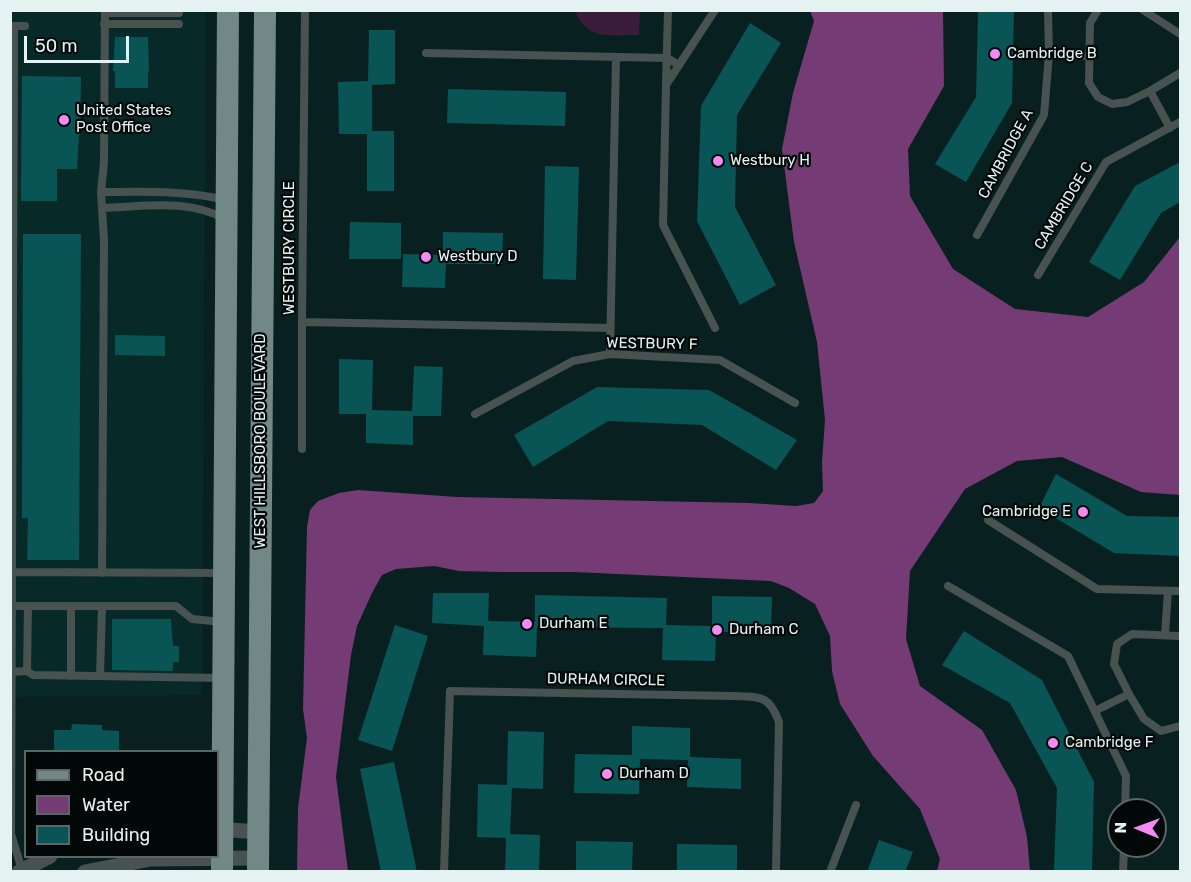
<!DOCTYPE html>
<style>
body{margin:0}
#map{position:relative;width:1191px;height:882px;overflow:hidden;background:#092020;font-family:Rubik,sans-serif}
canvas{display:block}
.frame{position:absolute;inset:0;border:12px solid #e4f2f1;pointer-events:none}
.legend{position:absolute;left:24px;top:750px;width:195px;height:108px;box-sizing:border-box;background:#020808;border:2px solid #5c6665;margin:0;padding:8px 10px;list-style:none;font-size:18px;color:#e4f2f1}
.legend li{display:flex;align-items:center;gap:12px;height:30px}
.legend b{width:30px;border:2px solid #5c6665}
.north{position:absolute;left:1107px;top:798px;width:60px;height:60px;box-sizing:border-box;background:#020808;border:2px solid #5c6665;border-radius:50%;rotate:271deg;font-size:16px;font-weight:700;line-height:24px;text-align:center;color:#e4f2f1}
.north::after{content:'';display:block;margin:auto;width:21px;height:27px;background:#f38af2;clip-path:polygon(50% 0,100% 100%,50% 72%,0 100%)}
.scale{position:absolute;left:24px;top:36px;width:105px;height:27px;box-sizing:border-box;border:3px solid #e4f2f1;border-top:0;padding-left:8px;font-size:18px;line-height:21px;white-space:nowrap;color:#e4f2f1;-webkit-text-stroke:4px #020808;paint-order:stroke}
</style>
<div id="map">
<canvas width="1191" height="882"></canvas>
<div class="frame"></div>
<ul class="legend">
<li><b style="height:8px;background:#728887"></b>Road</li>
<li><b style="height:16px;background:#743b74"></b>Water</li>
<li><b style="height:16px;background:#095555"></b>Building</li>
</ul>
<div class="north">N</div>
<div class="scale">50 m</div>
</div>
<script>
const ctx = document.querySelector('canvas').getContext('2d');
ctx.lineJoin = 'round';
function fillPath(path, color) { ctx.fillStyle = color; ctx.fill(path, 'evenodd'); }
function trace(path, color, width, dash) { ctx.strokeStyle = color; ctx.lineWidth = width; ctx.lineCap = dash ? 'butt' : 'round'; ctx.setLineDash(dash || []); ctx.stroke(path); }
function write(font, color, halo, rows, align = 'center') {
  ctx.font = font + ' Rubik,sans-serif'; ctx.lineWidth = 4.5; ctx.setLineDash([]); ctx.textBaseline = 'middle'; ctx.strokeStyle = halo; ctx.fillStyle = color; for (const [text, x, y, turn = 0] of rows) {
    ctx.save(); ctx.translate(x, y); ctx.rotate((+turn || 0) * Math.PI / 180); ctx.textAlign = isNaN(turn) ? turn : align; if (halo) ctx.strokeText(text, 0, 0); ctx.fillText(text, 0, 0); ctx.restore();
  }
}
fillPath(new Path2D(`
 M 10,11 L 206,11 L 202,695 L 11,697 Z`), '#072a29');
fillPath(new Path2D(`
 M 575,11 L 640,11 L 639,35 C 610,34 588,42 575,11 Z`), '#3b1c3b');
fillPath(new Path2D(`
 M 810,11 L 943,11 L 944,86 L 908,149 L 910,196 L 953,269 L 1015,309 L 1088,317 L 1144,282 L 1180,237 L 1180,495 L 1141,492 L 1062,457 L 1017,461 L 965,489 L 910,571 L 906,639 L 920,686 L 982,730 L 1016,790 L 1027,837 L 1030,871 L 937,871 L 940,859 L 920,809 L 873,756 L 840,704 L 832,671 L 830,636 L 815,604 L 789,588 L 771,581 L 574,572 L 498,572 L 459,571 L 434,566 L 396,569 L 382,575 L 372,593 L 357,626 L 351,655 L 336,777 L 348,871 L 297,871 L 298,808 L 307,738 L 303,709 L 307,527 L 310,510 L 318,501 L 339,493 L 358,490 L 457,497 L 749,503 L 796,506 L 814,503 L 823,491 L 822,462 L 825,420 L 817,342 L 794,242 L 782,149 L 793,93 L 814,21 Z`), '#743b74');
fillPath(new Path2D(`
 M 978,10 L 1014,10 L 1012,103 L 966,182 L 935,164 L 976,97 Z
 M 750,23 L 781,43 L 737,115 L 735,207 L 776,285 L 740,305 L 697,221 L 701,106 Z
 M 369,30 L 395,30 L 395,84 L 372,85 L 372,131 L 394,131 L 394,191 L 367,191 L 367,134 L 339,134 L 338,82 L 368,81 Z
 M 115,37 L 148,37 L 149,71 L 148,71 L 148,88 L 115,88 L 115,71 L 113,71 Z
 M 22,76 L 81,77 L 80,135 L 79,135 L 77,169 L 57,169 L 57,201 L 21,201 Z
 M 448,89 L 566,92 L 565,126 L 447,123 Z
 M 1180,162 L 1180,202 L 1161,213 L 1120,280 L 1089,262 L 1135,186 Z
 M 545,166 L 579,167 L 576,280 L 543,279 Z
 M 350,222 L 401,223 L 401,259 L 349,259 Z
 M 443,232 L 503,233 L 502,264 L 446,264 L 445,288 L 402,287 L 403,254 L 443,255 Z
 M 23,234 L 81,234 L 79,560 L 27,560 L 28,518 L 22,518 Z
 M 115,335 L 165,336 L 165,356 L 115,355 Z
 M 339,359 L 373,360 L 372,410 L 412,411 L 414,366 L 443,367 L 441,416 L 413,416 L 413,445 L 366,443 L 366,414 L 339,414 Z
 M 597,387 L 709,390 L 797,440 L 776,470 L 702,425 L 608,421 L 533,467 L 514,435 Z
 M 1056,474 L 1127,516 L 1180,517 L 1180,556 L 1114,553 L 1039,508 Z
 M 433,593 L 489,593 L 488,621 L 535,622 L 535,595 L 667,598 L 666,625 L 712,626 L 712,596 L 772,597 L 771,632 L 716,632 L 715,661 L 662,660 L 663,628 L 537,627 L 536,657 L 483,655 L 484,626 L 432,623 Z
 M 112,619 L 171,619 L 173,646 L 179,646 L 179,662 L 173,662 L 173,671 L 112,670 Z
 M 395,625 L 428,636 L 392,751 L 358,740 Z
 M 964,631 L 1042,680 L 1094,782 L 1092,871 L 1054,870 L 1057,788 L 1010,703 L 942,665 Z
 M 72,724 L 102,725 L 102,730 L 119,731 L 119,752 L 54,752 L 54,730 L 71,730 Z
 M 632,726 L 690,728 L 690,757 L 741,759 L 741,789 L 687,787 L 688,760 L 640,759 L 639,794 L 574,793 L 575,754 L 632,755 Z
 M 508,731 L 544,732 L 543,789 L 512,788 L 510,834 L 540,835 L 539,872 L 505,872 L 506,838 L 477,837 L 478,784 L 507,785 Z
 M 394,762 L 417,872 L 381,872 L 360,769 Z
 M 879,840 L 913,852 L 905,872 L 867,872 Z
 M 576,841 L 633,842 L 632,872 L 576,872 Z
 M 677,844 L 737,845 L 737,872 L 677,872 Z`), '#095555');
trace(new Path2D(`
 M 305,10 L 302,322 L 610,328
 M 1098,10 L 1090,23 L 1089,83 L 1098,97 L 1112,104 L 1127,102 L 1150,91 L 1180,73
 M 1143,10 L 1180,34
 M 105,13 L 179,13
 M 104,24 L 179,24
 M 10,26 L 25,26
 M 14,26 L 11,834 L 22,870
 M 426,53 L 667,58 L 679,65
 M 1049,54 L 1090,56
 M 666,84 L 668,10
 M 1150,91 L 1170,128
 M 101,192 C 143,192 185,190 226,200
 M 102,208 C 140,207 190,198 224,219
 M 977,235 L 1044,115 L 1049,54 L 1048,10
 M 1038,275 L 1106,162 L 1180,122
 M 715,328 L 663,225 L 666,85 L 715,10
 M 610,354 L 616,57
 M 475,414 L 573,361 L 610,354 L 720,360 L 795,403
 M 302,449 L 302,322
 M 988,520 L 1097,589 L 1180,591
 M 12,572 L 223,573
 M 102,573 L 104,240 L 101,192 L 104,162 L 105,10
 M 948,586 L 1068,656 L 1126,776 L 1125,810
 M 12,606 L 176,606 L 192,619 L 222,622
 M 1165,635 L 1168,591
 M 1180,636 L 1132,634 L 1117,644 L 1114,664 L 1129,694 L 1144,719 L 1161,731 L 1180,726
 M 27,671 L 33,675 L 222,678
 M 11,672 L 27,671 L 28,606
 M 71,676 L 71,606
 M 100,676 L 102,606
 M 1095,711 L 1129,694
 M 444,872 L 450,691 L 732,696 C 759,697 769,694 779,722 L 776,872
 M 830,872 L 856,805
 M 1123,872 L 1124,846`), '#475251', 8);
trace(new Path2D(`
 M 218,829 L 258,832
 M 19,872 L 50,856
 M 85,872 L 151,859 L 258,858`), '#475251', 15);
trace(new Path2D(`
 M 222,872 L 228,10
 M 258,872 L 265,10`), '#728887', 22);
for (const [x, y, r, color] of [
 [995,54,6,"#f38af2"],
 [64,120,6,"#f38af2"],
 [718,161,6,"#f38af2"],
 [426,257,6,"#f38af2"],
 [1083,512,6,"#f38af2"],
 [527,624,6,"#f38af2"],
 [717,630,6,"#f38af2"],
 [1053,743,6,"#f38af2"],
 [607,774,6,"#f38af2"]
]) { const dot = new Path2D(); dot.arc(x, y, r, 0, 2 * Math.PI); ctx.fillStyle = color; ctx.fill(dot); trace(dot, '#020808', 2); }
write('15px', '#e4f2f1', '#020808', [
 ["Cambridge B",1007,54],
 ["United States",76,111],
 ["Post Office",76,128],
 ["Westbury H",730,161],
 ["Westbury D",438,257],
 ["Cambridge E",1071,512,"right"],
 ["Durham E",539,624],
 ["Durham C",729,630],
 ["Cambridge F",1065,743],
 ["Durham D",619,774]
], 'left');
write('15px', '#e4f2f1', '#020808', [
 ["CAMBRIDGE A",1006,154,-62],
 ["CAMBRIDGE C",1064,206,-59],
 ["WESTBURY CIRCLE",290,248,-90],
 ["WESTBURY F",652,344,1],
 ["WEST HILLSBORO BOULEVARD",261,441,-90],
 ["DURHAM CIRCLE",606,680,1]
]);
</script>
